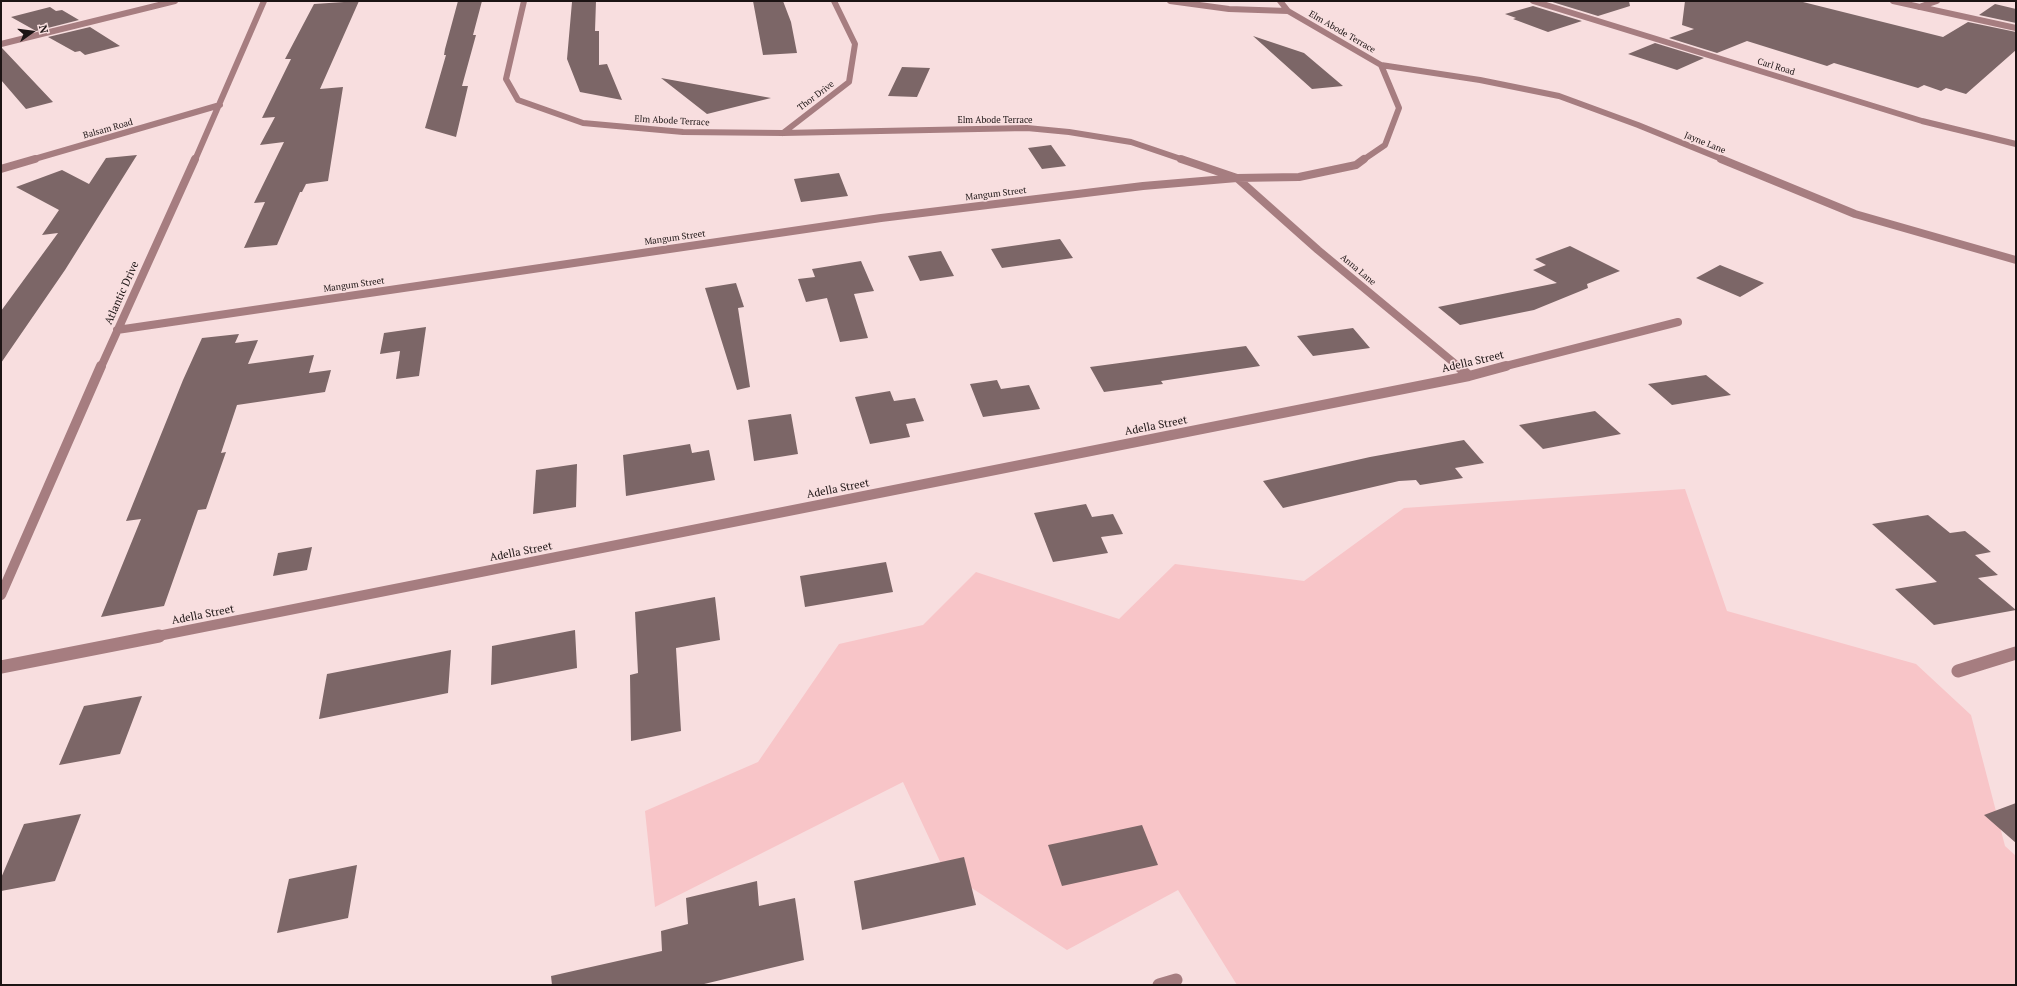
<!DOCTYPE html>
<style>
body{margin:0}
#map{position:relative;width:2017px;height:986px;overflow:hidden;background:#f8dedf;font-family:"PT Serif",serif}
canvas{display:block}
.frame{position:absolute;inset:0;border:2px solid #1c1414;pointer-events:none}
.north{position:absolute;left:12px;top:12px;width:40px;height:40px;-webkit-text-stroke:3px #f8dedf;paint-order:stroke;rotate:76deg;font-size:11px;font-weight:700;line-height:16px;text-align:center;color:#1c1414}
.north::after{content:'';display:block;margin:auto;width:14px;height:18px;background:#1c1414;clip-path:polygon(50% 0,100% 100%,50% 72%,0 100%)}
</style>
<div id="map">
<canvas width="2017" height="986"></canvas>
<div class="frame"></div>
<div class="north">N</div>
</div>
<script>
const ctx = document.querySelector('canvas').getContext('2d');
ctx.lineJoin = 'round';
function fillPath(path, color) { ctx.fillStyle = color; ctx.fill(path, 'evenodd'); }
function trace(path, color, width, dash) { ctx.strokeStyle = color; ctx.lineWidth = width; ctx.lineCap = dash ? 'butt' : 'round'; ctx.setLineDash(dash || []); ctx.stroke(path); }
function write(font, color, halo, rows, align = 'center') {
  ctx.font = font + ' "PT Serif",serif'; ctx.lineWidth = 3.5; ctx.setLineDash([]); ctx.textBaseline = 'middle'; ctx.strokeStyle = halo; ctx.fillStyle = color; for (const [text, x, y, turn = 0] of rows) {
    ctx.save(); ctx.translate(x, y); ctx.rotate((+turn || 0) * Math.PI / 180); ctx.textAlign = isNaN(turn) ? turn : align; if (halo) ctx.strokeText(text, 0, 0); ctx.fillText(text, 0, 0); ctx.restore();
  }
}
fillPath(new Path2D(`
 M 1685,489 L 1727,611 L 1916,664 L 1971,715 L 2005,846 L 2016,856 L 2016,985 L 1237,985 L 1178,890 L 1067,950 L 944,870 L 903,782 L 655,907 L 645,811 L 758,762 L 839,644 L 923,625 L 976,572 L 1119,619 L 1175,564 L 1304,581 L 1404,508 Z`), '#f8c5c8');
fillPath(new Path2D(`
 M 359,1 L 320,89 L 343,87 L 328,181 L 306,184 L 302,192 L 300,192 L 277,245 L 244,248 L 265,202 L 254,203 L 284,142 L 260,145 L 275,117 L 262,118 L 291,59 L 285,59 L 314,4 Z
 M 458,1 L 482,1 L 473,35 L 476,35 L 462,86 L 468,86 L 456,137 L 425,128 L 446,55 L 444,55 L 445,49 Z
 M 596,1 L 595,31 L 599,31 L 599,65 L 607,64 L 622,100 L 580,92 L 567,59 L 572,2 Z
 M 753,1 L 783,1 L 791,22 L 797,53 L 763,55 Z
 M 1549,1 L 1629,1 L 1630,6 L 1598,16 Z
 M 1685,1 L 1799,1 L 1943,37 L 1968,22 L 2016,32 L 2016,50 L 1966,94 L 1946,88 L 1941,91 L 1924,85 L 1918,88 L 1834,63 L 1827,66 L 1747,41 L 1717,53 L 1669,38 L 1694,29 L 1682,25 Z
 M 1995,4 L 2016,9 L 2016,23 L 1979,15 Z
 M 1533,6 L 1582,21 L 1548,32 L 1513,19 L 1516,18 L 1505,14 Z
 M 50,7 L 56,11 L 62,10 L 79,20 L 36,31 L 11,17 Z
 M 90,27 L 120,46 L 85,55 L 80,51 L 75,52 L 48,37 Z
 M 1253,36 L 1304,53 L 1343,86 L 1312,89 Z
 M 1655,43 L 1704,58 L 1677,70 L 1628,54 Z
 M 1,48 L 2,48 L 53,102 L 26,109 L 1,80 Z
 M 902,67 L 930,68 L 917,97 L 888,96 Z
 M 661,78 L 771,98 L 707,114 Z
 M 1051,145 L 1066,166 L 1042,169 L 1028,148 Z
 M 137,155 L 65,270 L 1,363 L 1,311 L 58,233 L 42,235 L 59,210 L 16,187 L 62,170 L 89,184 L 106,158 Z
 M 839,173 L 848,196 L 801,202 L 794,179 Z
 M 1060,239 L 1073,258 L 1002,268 L 991,249 Z
 M 1570,246 L 1620,271 L 1587,284 L 1588,288 L 1534,310 L 1460,325 L 1438,307 L 1557,283 L 1533,270 L 1546,265 L 1535,259 Z
 M 941,251 L 954,276 L 920,281 L 908,256 Z
 M 861,261 L 874,291 L 854,294 L 868,338 L 840,342 L 827,298 L 806,302 L 798,279 L 815,277 L 812,269 Z
 M 1720,265 L 1764,283 L 1740,297 L 1696,278 Z
 M 736,283 L 744,307 L 738,308 L 750,387 L 737,390 L 705,288 Z
 M 426,327 L 419,376 L 396,379 L 400,351 L 380,354 L 384,333 Z
 M 1353,328 L 1370,348 L 1313,356 L 1297,336 Z
 M 239,334 L 235,343 L 258,340 L 248,364 L 314,355 L 309,373 L 331,370 L 325,392 L 237,405 L 221,453 L 226,452 L 206,509 L 198,510 L 164,606 L 101,617 L 141,519 L 126,521 L 183,380 L 202,338 Z
 M 1246,346 L 1260,366 L 1161,381 L 1163,384 L 1104,392 L 1090,367 Z
 M 1706,375 L 1731,395 L 1672,405 L 1648,384 Z
 M 997,380 L 1001,389 L 1029,385 L 1040,409 L 983,417 L 970,384 Z
 M 890,391 L 894,401 L 915,398 L 924,421 L 906,424 L 910,437 L 870,444 L 855,397 Z
 M 1595,411 L 1621,434 L 1543,449 L 1519,425 Z
 M 791,414 L 798,454 L 754,461 L 748,420 Z
 M 1464,440 L 1484,463 L 1455,468 L 1463,478 L 1420,485 L 1416,480 L 1399,481 L 1283,508 L 1263,481 L 1370,457 Z
 M 690,444 L 692,453 L 709,450 L 715,480 L 626,496 L 623,455 Z
 M 577,464 L 576,507 L 533,514 L 536,470 Z
 M 1086,504 L 1092,517 L 1113,514 L 1123,534 L 1101,537 L 1108,553 L 1053,562 L 1034,513 Z
 M 1928,515 L 1950,533 L 1965,531 L 1991,552 L 1975,555 L 1998,575 L 1978,578 L 2016,610 L 1934,625 L 1895,589 L 1937,582 L 1872,524 Z
 M 312,547 L 307,570 L 273,576 L 278,553 Z
 M 886,562 L 893,592 L 805,607 L 800,576 Z
 M 715,597 L 720,640 L 676,648 L 681,731 L 631,741 L 630,675 L 638,673 L 635,612 Z
 M 575,630 L 577,668 L 491,685 L 492,646 Z
 M 451,650 L 448,693 L 319,719 L 327,674 Z
 M 142,696 L 120,754 L 59,765 L 84,706 Z
 M 2016,803 L 2016,843 L 1984,815 Z
 M 81,814 L 55,881 L 1,891 L 1,878 L 24,824 Z
 M 1142,825 L 1158,865 L 1062,886 L 1048,845 Z
 M 964,857 L 976,905 L 862,930 L 854,881 Z
 M 357,865 L 348,918 L 277,933 L 289,879 Z
 M 757,881 L 759,906 L 795,898 L 804,960 L 700,985 L 552,985 L 551,976 L 662,951 L 661,931 L 688,924 L 686,898 Z`), '#7c6667');
trace(new Path2D(`
 M 524,1 L 506,79 L 518,100 L 583,123 L 683,132 L 783,133 L 1027,128 L 1069,132 L 1131,142 L 1184,160
 M 1170,1 L 1229,9 L 1288,11
 M 1280,1 L 1288,11 L 1381,65 L 1399,108 L 1385,145 L 1363,160
 M 1533,1 L 1922,121 L 2016,144
 M 1893,1 L 2016,28
 M 1919,7 L 1937,1
 M 1,44 L 175,1
 M 1381,65 L 1480,80 L 1559,96 L 1638,125 L 1724,160
 M 783,133 L 849,82 L 855,44 L 834,1
 M 31,160 L 220,105
 M 195,160 L 264,1`), '#a67d80', 6);
trace(new Path2D(`
 M 1181,159 L 1237,178 L 1299,177 L 1356,165 L 1364,159
 M 1721,159 L 1855,214 L 2016,260
 M 1,169 L 35,159
 M 117,330 L 881,218 L 1143,186 L 1237,178 L 1318,250 L 1459,367
 M 101,367 L 195,159
 M 1502,367 L 1678,322`), '#a67d80', 8);
trace(new Path2D(`
 M 1458,366 L 1469,376
 M 1,595 L 101,366
 M 153,637 L 1469,376 L 1506,366`), '#a67d80', 10);
trace(new Path2D(`
 M 1,667 L 159,636
 M 1958,671 L 2016,653
 M 1159,985 L 1176,980`), '#a67d80', 13);
write('9px', '#1c1414', '#f8dedf', [
 ["Elm Abode Terrace",1342,32,30],
 ["Carl Road",1776,67,17],
 ["Thor Drive",816,96,-37],
 ["Elm Abode Terrace",995,120],
 ["Elm Abode Terrace",672,121,3],
 ["Balsam Road",108,129,-16],
 ["Jayne Lane",1705,143,22],
 ["Mangum Street",996,194,-7],
 ["Mangum Street",675,238,-8],
 ["Anna Lane",1358,270,40],
 ["Mangum Street",354,285,-8]
]);
write('11px', '#1c1414', '#f8dedf', [
 ["Atlantic Drive",122,293,-66],
 ["Adella Street",1473,362,-13],
 ["Adella Street",1156,426,-11],
 ["Adella Street",838,489,-11],
 ["Adella Street",521,552,-11],
 ["Adella Street",203,615,-11]
]);
</script>
